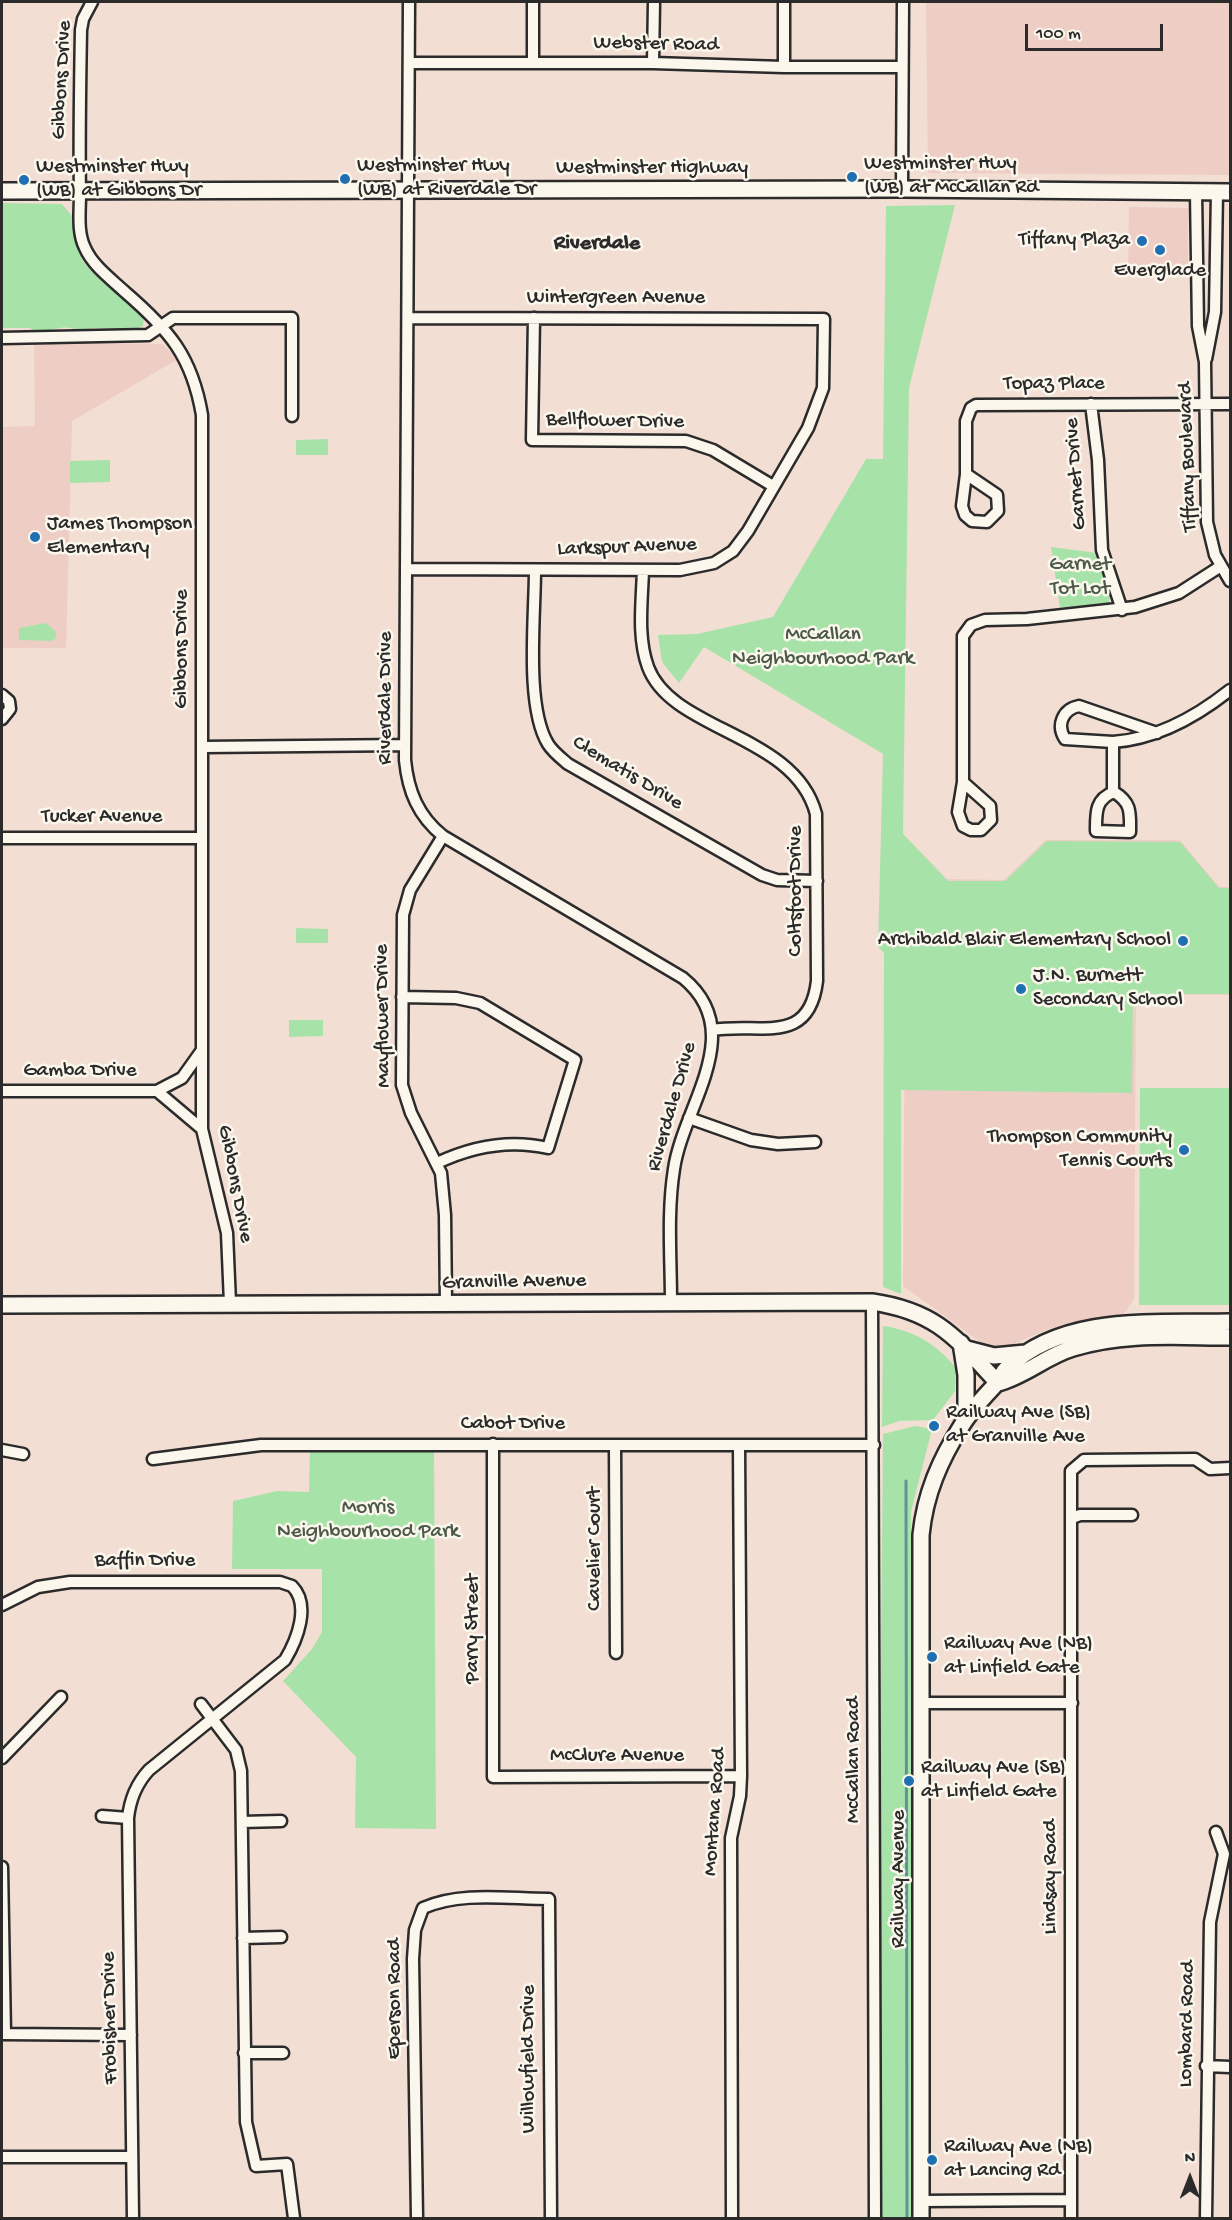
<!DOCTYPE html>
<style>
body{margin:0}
#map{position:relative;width:1232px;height:2220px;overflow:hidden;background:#f3ded4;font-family:"Gochi Hand",sans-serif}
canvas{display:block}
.frame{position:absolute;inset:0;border:3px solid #2b2b2b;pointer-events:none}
.north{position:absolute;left:1160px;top:2148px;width:60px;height:60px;-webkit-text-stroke:4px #fbf7ec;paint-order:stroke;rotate:0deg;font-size:16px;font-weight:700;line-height:24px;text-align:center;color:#2b2b2b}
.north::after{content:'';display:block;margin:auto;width:21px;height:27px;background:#2b2b2b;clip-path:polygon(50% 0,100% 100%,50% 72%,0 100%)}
.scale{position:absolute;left:1025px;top:24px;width:138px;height:27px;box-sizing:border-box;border:3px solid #2b2b2b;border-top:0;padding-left:8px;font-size:18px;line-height:21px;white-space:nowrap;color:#2b2b2b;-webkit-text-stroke:4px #fbf7ec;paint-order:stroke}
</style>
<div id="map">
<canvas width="1232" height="2220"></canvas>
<div class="frame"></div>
<div class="north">N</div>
<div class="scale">100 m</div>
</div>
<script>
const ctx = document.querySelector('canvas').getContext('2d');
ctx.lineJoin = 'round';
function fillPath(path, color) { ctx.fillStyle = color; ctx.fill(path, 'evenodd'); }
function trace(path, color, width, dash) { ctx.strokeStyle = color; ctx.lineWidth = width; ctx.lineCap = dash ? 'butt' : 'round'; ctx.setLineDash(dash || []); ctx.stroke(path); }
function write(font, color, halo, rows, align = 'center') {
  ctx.font = font + ' "Gochi Hand",sans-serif'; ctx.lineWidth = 5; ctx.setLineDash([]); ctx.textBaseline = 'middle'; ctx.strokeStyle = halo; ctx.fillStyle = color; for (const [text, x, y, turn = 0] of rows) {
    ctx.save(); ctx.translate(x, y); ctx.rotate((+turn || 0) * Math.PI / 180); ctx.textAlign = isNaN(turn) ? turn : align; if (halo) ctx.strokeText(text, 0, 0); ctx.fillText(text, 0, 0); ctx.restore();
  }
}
fillPath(new Path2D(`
 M 926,2 L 1230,2 L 1230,175 L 928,173 Z
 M 1129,207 L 1188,208 L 1188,269 L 1128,267 Z
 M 34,342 L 162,344 L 178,359 L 72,421 L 66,648 L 2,648 L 2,427 L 35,426 Z
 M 906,837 L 947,879 L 1004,880 L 1046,840 L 1180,840 L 1219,887 L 1230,887 L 1230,995 L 1136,994 L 1134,1299 L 1124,1314 L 1049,1329 L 994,1352 L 903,1286 Z`), '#edcdc4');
fillPath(new Path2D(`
 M 2,203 L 62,204 L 72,216 L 83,262 L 144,317 L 143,326 L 133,330 L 94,328 L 81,332 C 62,322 54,332 38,333 L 30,328 L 2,328 Z
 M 955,205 L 909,388 L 903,834 L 948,881 L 1005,881 L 1047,841 L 1180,842 L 1219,888 L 1230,888 L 1230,994 L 1133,994 L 1132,1093 L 901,1090 L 901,1294 L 883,1287 L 884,953 L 878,947 L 883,754 L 704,647 L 679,683 L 662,662 L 658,635 L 697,634 L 773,617 L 866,459 L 883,459 L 886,206 Z
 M 328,439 L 328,455 L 296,455 L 296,440 Z
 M 110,460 L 110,482 L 70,483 L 70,461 Z
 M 1051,547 L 1097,553 L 1110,594 L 1109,604 L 1105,607 L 1060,607 Z
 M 46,623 L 56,632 L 56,638 L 52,641 L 19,640 L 19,628 Z
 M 296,928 L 328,929 L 328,943 L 296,943 Z
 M 289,1020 L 323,1020 L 323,1036 L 289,1037 Z
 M 1140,1088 L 1230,1088 L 1230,1305 L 1139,1305 Z
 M 883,1326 C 913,1330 937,1344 956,1368 L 955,1391 L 933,1420 L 899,1421 L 882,1427 Z
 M 915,1426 L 932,1429 L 911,1512 L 911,2218 L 876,2218 L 883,1434 Z
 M 310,1448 L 434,1450 L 436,1829 L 355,1828 L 356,1757 L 283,1681 L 312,1649 L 322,1632 L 322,1569 L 232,1569 L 233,1501 L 277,1491 L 309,1492 Z`), '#a7e3a9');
trace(new Path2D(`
 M 906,1481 L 907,2218`), '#629297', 3);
const street = new Path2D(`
 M 92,2 L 83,19 L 81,30 C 80,85 79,140 80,194 C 80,212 77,232 85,248 C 93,266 111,279 125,292 C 169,330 192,356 202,415 L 202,1129 L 227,1233 L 230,1303
 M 409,2 L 405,760 C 408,791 418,816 443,836 L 683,978 C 749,1032 683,1106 674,1169 C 667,1213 671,1258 671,1302
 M 409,63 L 653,63 L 784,67 L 902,67
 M 533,63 L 533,2
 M 653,63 L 654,2
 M 784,67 L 784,2
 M 902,189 L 903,2
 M 1196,192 L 1198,326 L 1205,362 L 1207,522 L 1215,555 L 1230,581
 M 534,318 L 532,440 L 686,441 L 713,450 L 773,486
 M 2,338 L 148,335 L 173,318 L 292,318 L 292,416
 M 1206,359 L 1215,312 L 1217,192
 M 1091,404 L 1098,460 L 1102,550 L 1122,610
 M 966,474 L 997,495 L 998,511 L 987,522 L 972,521 L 965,515 L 962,506 L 966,474 L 966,421 L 971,408 L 976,405 L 1230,404
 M 407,569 L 680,570 L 714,563 L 733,551 L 748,531 L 808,428 L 823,388 L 824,319 L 408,318
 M 535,570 C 535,617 525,706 548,744 C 553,752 561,758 568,764 L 762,875 L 777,880 L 817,881
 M 643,570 C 642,602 637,637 648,667 C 672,732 795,733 816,814 L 817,981 C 809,1047 760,1022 712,1030
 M 2,695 L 9,701 L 10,709 L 2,719
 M 1113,742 L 1065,739 C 1056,725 1063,709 1079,706 L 1157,733
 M 203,747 L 405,745
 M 963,782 L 990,806 L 991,820 L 981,830 L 971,830 L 963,826 L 958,812 L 963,782 L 963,636 L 971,625 L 985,620 L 1027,619 L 1135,607 L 1179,593 L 1221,566
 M 1113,792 L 1113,742 C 1157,739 1196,717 1230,690
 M 1114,792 C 1132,803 1130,813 1130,832 L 1096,831 C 1096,813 1095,799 1114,792 Z
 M 443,836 L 410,890 L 403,915 L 402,1085 L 411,1113 L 441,1173 L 445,1215 L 446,1305
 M 2,838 L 202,838
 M 402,997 L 456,998 L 480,1003 L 575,1060 L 548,1148 C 509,1139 473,1146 437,1163
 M 2,1091 L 157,1091 L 202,1129
 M 157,1091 L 182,1078 L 202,1050
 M 689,1118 L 751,1140 L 778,1144 L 815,1142
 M 872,1302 L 875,2218
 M 493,1444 L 493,1777 L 741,1776
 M 615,1445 L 616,1653
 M 2,1450 L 23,1454
 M 153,1459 L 261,1445 L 874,1445
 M 1072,1518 L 1080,1515 L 1132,1515
 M 2,1605 L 38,1587 L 70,1582 L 280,1582 L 292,1586 C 311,1605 297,1640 285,1660 L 149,1770 C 136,1784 130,1799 128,1818 L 133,2218
 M 922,1703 L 1072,1703
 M 201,1704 L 236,1750 L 241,1771 L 246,2122 L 256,2166 L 287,2164 L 294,2218
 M 2,1758 L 61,1697
 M 102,1816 L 128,1818
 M 242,1822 L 281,1821
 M 2,1867 L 5,2034
 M 243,1938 L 281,1937
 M 2,2034 L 131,2035
 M 244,2053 L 283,2053
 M 1206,2066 L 1230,2067
 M 2,2157 L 131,2157
 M 1071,2200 L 1071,1471 L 1084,1460 L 1195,1459 L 1210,1469 L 1230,1468
 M 921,2201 L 1071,2200 L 1071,2218
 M 417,2218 L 413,1959 L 415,1930 L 423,1908 C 461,1891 508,1899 549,1899 L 551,2218
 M 732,2218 L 731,1838 L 740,1796 L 741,1776 L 739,1445
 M 1206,2218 L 1210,1922 L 1224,1854 L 1216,1832`);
const secondary = new Path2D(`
 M 2,191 L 902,189 L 1230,192
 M 2,1305 L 872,1302 C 936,1311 956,1338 998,1383
 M 961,1343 L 966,1375 L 966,1418
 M 967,1349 L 994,1356 L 1025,1353
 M 998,1383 C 1025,1376 1046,1356 1073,1348 C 1124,1332 1178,1337 1230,1337
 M 921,2218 L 921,1535 C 925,1494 940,1460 962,1425 C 972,1409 984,1397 997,1383 C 1001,1379 1002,1372 1007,1368 C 1065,1313 1157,1324 1230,1322`);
trace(street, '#2b2b2b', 15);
trace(secondary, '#2b2b2b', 20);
trace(street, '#fbf7ec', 10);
trace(secondary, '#fbf7ec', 15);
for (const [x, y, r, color] of [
 [852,177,6,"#1f6fb2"],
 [345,179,6,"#1f6fb2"],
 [24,180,6,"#1f6fb2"],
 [1142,241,6,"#1f6fb2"],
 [1160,250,6,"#1f6fb2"],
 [35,537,6,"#1f6fb2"],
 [1183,941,6,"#1f6fb2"],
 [1021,989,6,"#1f6fb2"],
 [1184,1150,6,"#1f6fb2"],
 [934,1426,6,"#1f6fb2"],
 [932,1657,6,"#1f6fb2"],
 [909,1781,6,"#1f6fb2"],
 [932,2160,6,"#1f6fb2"]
]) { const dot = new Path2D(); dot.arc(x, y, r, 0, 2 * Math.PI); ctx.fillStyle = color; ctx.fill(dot); trace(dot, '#fbf7ec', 2); }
write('21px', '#2b2b2b', '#fbf7ec', [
 ["Webster Road",656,45,1],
 ["Gibbons Drive",63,80,-87],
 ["Westminster Highway",652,169],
 ["Wintergreen Avenue",616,299],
 ["Topaz Place",1054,385],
 ["Bellflower Drive",615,422,1],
 ["Tiffany Boulevard",1189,457,-92],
 ["Garnet Drive",1077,474,-94],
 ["Larkspur Avenue",627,548,-2],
 ["Gibbons Drive",183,649,-90],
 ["Riverdale Drive",387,698,-90],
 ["Clematis Drive",627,774,31],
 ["Tucker Avenue",102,818],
 ["Coltsfoot Drive",797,891,-90],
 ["Mayflower Drive",384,1016,-91],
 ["Gamba Drive",80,1072],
 ["Riverdale Drive",673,1107,-74],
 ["Gibbons Drive",234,1184,79],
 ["Granville Avenue",514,1283,-1],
 ["Cabot Drive",513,1425],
 ["Cavelier Court",596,1549,-90],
 ["Baffin Drive",145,1562],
 ["Parry Street",474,1629,-90],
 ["McClure Avenue",617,1757],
 ["McCallan Road",855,1760,-90],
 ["Montana Road",716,1812,-86],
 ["Lindsay Road",1052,1877,-90],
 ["Railway Avenue",900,1879,-90],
 ["Eperson Road",396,1999,-90],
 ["Frobisher Drive",111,2018,-91],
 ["Lombard Road",1188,2024,-89],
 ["Willowfield Drive",530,2059,-90]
]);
write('21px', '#2b2b2b', '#fbf7ec', [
 ["Westminster Hwy",864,165],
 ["(WB) at McCallan Rd",864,189],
 ["Westminster Hwy",357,167],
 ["(WB) at Riverdale Dr",357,191],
 ["Westminster Hwy",36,168],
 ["(WB) at Gibbons Dr",36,192],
 ["Tiffany Plaza",1130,241,"right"],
 ["Everglade",1160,272,"center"],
 ["James Thompson",47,525],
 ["Elementary",47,549],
 ["Archibald Blair Elementary School",1171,941,"right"],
 ["J.N. Burnett",1033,977],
 ["Secondary School",1033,1001],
 ["Thompson Community",1172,1138,"right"],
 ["Tennis Courts",1172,1162,"right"],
 ["Railway Ave (SB)",946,1414],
 ["at Granville Ave",946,1438],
 ["Railway Ave (NB)",944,1645],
 ["at Linfield Gate",944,1669],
 ["Railway Ave (SB)",921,1769],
 ["at Linfield Gate",921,1793],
 ["Railway Ave (NB)",944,2148],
 ["at Lancing Rd",944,2172]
], 'left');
write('21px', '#4a594a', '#fbf7ec', [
 ["Garnet",1080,566],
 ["Tot Lot",1080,590],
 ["McCallan",823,636],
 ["Neighbourhood Park",823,660],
 ["Morris",368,1509],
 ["Neighbourhood Park",368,1533]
]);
write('bold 22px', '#2b2b2b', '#fbf7ec', [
 ["Riverdale",597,245]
]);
</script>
